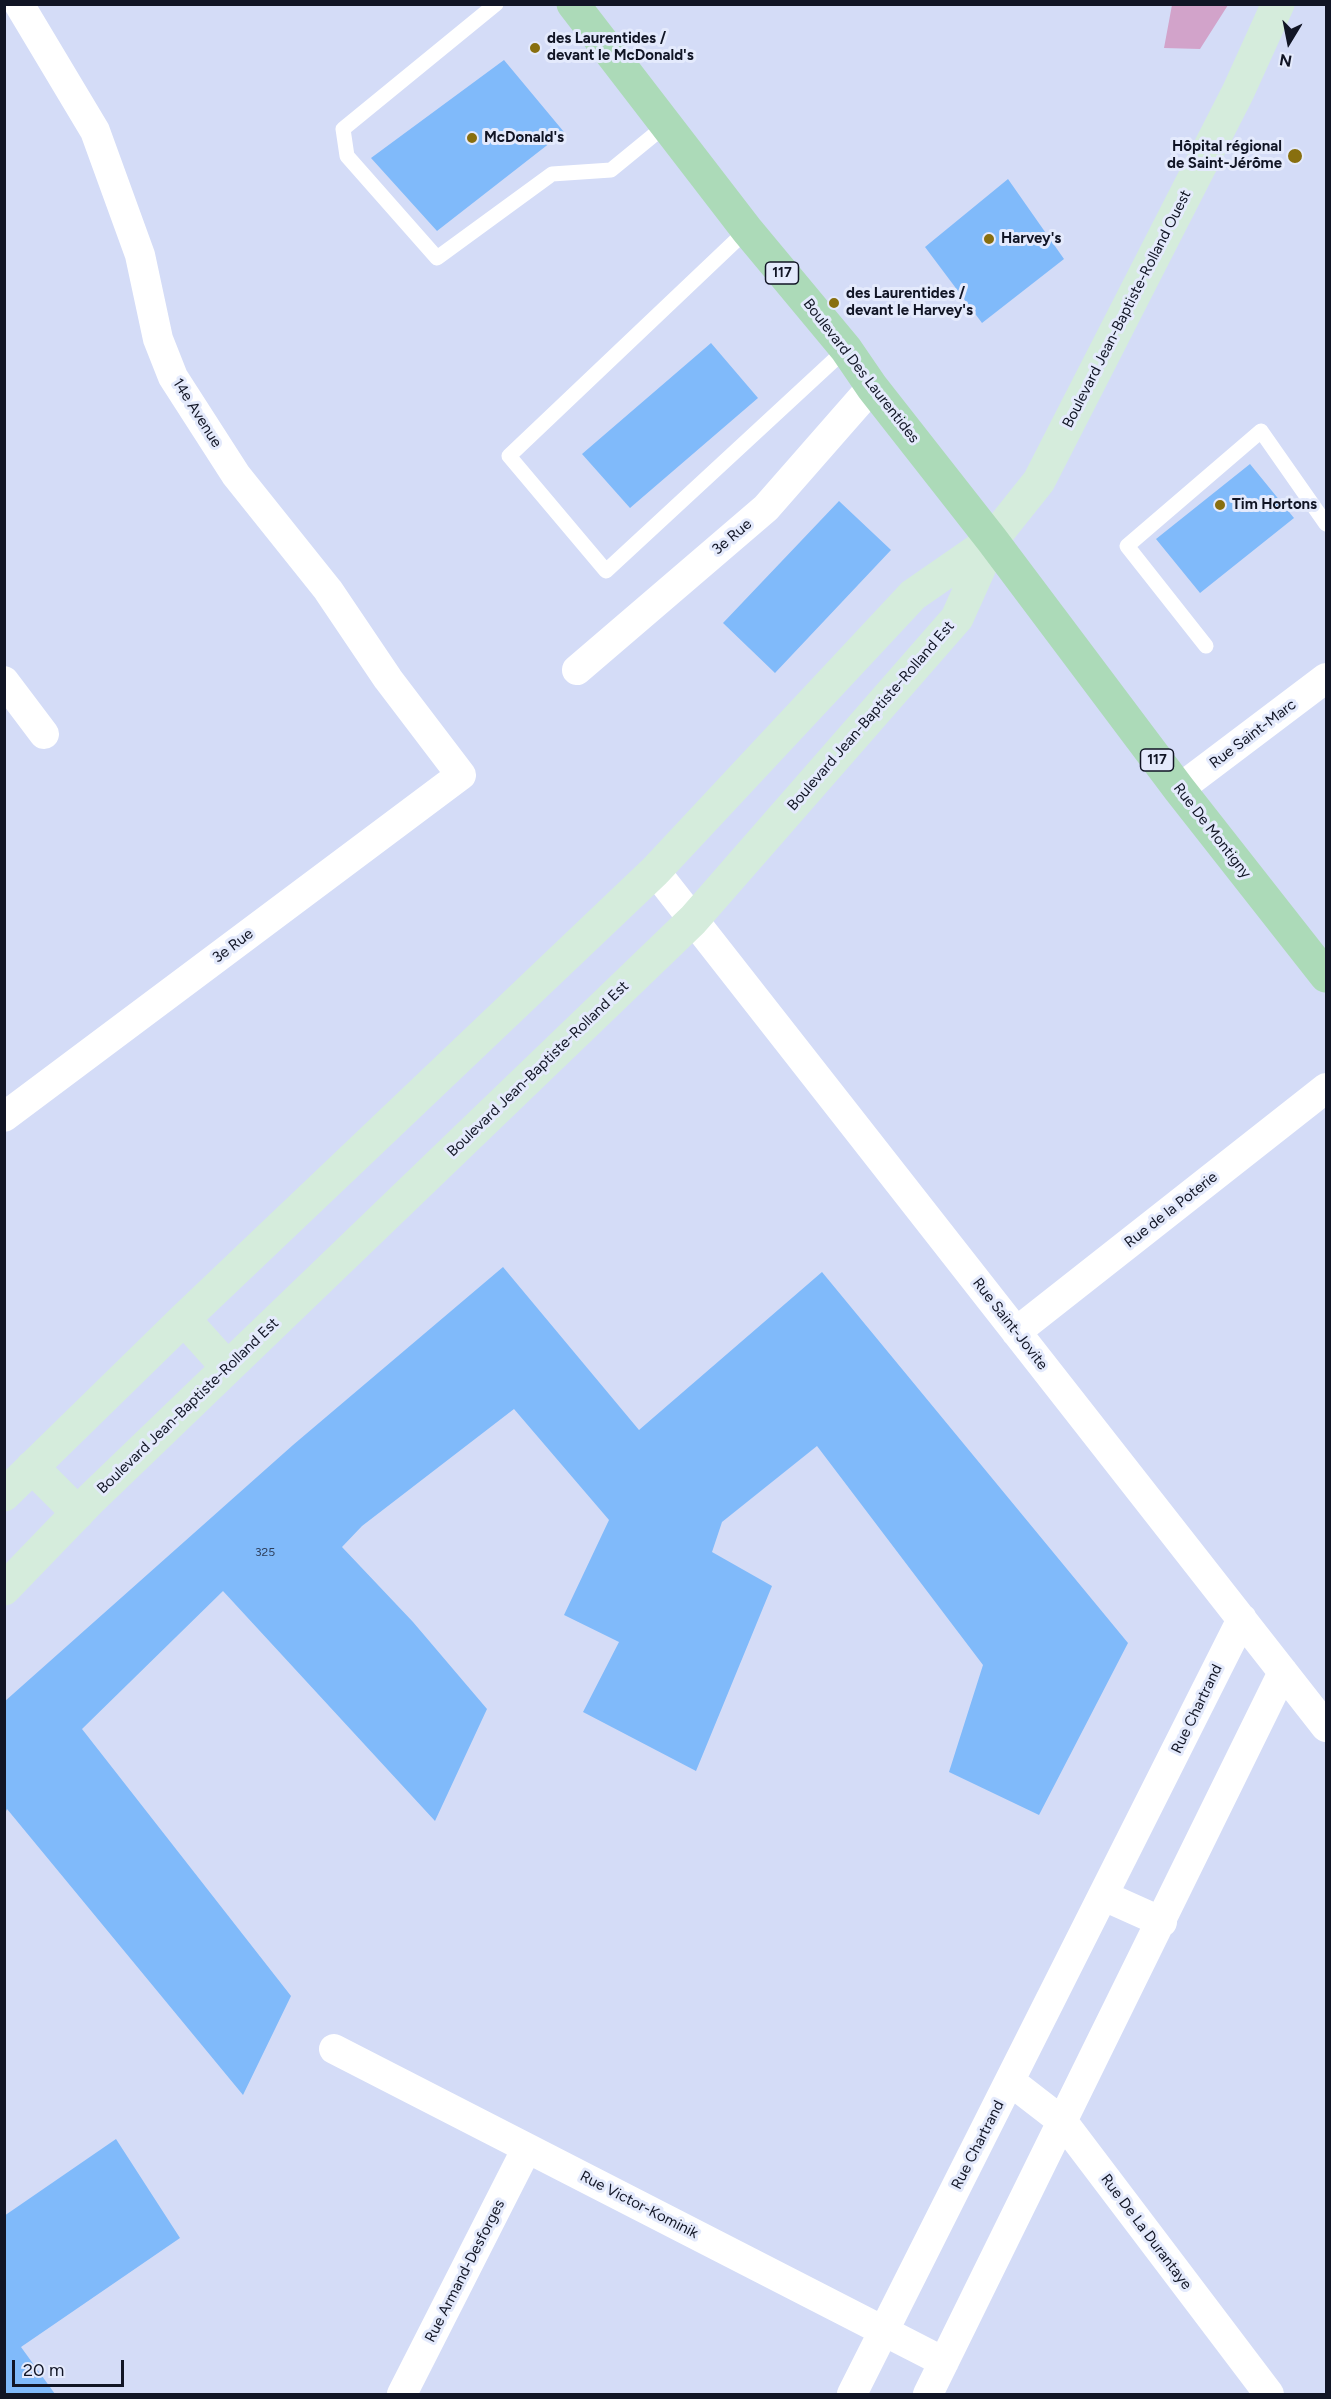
<!DOCTYPE html>
<meta charset="utf-8">
<style>
body{margin:0}
#map{position:relative;width:1331px;height:2399px;overflow:hidden;background:#d4dcf7;font-family:Figtree,sans-serif}
canvas{display:block}
.frame{position:absolute;inset:0;border:6px solid #111525;pointer-events:none}
.north{position:absolute;left:1259px;top:12px;width:60px;height:60px;-webkit-text-stroke:4px #e4eafc;paint-order:stroke;rotate:190deg;font-size:16px;font-weight:700;line-height:24px;text-align:center;color:#111525}
.north::after{content:'';display:block;margin:auto;width:21px;height:27px;background:#111525;clip-path:polygon(50% 0,100% 100%,50% 72%,0 100%)}
.scale{position:absolute;left:12px;top:2360px;width:112px;height:27px;box-sizing:border-box;border:3px solid #111525;border-top:0;padding-left:8px;font-size:18px;line-height:21px;white-space:nowrap;color:#111525;-webkit-text-stroke:4px #e4eafc;paint-order:stroke}
</style>
<div id="map">
<canvas width="1331" height="2399"></canvas>
<div class="frame"></div>
<div class="north">N</div>
<div class="scale">20 m</div>
</div>
<script>
const ctx = document.querySelector('canvas').getContext('2d');
ctx.lineJoin = 'round';
function fillPath(path, color) { ctx.fillStyle = color; ctx.fill(path, 'evenodd'); }
function trace(path, color, width, dash) { ctx.strokeStyle = color; ctx.lineWidth = width; ctx.lineCap = dash ? 'butt' : 'round'; ctx.setLineDash(dash || []); ctx.stroke(path); }
function write(font, color, halo, rows, align = 'center') {
  ctx.font = font + ' Figtree,sans-serif'; ctx.lineWidth = 6; ctx.setLineDash([]); ctx.textBaseline = 'middle'; ctx.strokeStyle = halo; ctx.fillStyle = color; for (const [text, x, y, turn = 0] of rows) {
    ctx.save(); ctx.translate(x, y); ctx.rotate((+turn || 0) * Math.PI / 180); ctx.textAlign = isNaN(turn) ? turn : align; if (halo) ctx.strokeText(text, 0, 0); ctx.fillText(text, 0, 0); ctx.restore();
  }
}
fillPath(new Path2D(`
 M 1172,5 L 1172,4 L 1228,5 L 1200,49 L 1164,48 Z`), '#d2a3ca');
fillPath(new Path2D(`
 M 504,60 L 564,132 L 437,231 L 371,158 Z
 M 1008,179 L 1064,259 L 982,323 L 925,247 Z
 M 711,343 L 758,398 L 630,508 L 582,454 Z
 M 1250,464 L 1294,518 L 1200,593 L 1156,539 Z
 M 839,501 L 891,550 L 775,673 L 723,623 Z
 M 503,1267 L 639,1430 L 822,1272 L 1128,1643 L 1039,1815 L 949,1772 L 983,1665 L 817,1446 L 722,1522 L 712,1552 L 772,1586 L 696,1771 L 583,1712 L 619,1642 L 564,1615 L 609,1520 L 514,1409 L 362,1526 L 342,1547 L 413,1622 L 487,1709 L 435,1821 L 223,1591 L 82,1729 L 291,1996 L 243,2095 L 7,1809 L 4,1816 L 4,1702 L 293,1445 Z
 M 116,2139 L 180,2238 L 21,2347 L 55,2394 L 4,2394 L 4,2216 Z`), '#80bafa');
trace(new Path2D(`
 M 496,4 L 343,129 L 347,156 L 437,258 L 552,174 L 611,170 L 666,125
 M 747,230 L 509,456 L 606,571 L 846,349
 M 1206,646 L 1127,546 L 1261,431 L 1326,524`), '#fff', 15);
trace(new Path2D(`
 M 577,670 L 766,508 L 872,387
 M 4,681 L 44,734
 M 1179,789 L 1326,678
 M 655,871 L 1326,1727
 M 4,1117 L 461,775 L 388,679 L 328,590 L 236,475 L 173,377 L 158,339 L 140,255 L 95,131 L 19,4
 M 1016,1332 L 1326,1088
 M 1104,1896 L 1162,1922
 M 334,2049 L 944,2362
 M 1010,2081 L 1063,2122 L 1269,2394
 M 402,2394 L 527,2148
 M 852,2394 L 1242,1619
 M 928,2394 L 1283,1672`), '#fff', 30);
trace(new Path2D(`
 M 184,1319 L 227,1367
 M 32,1467 L 78,1513
 M 4,1495 L 184,1319 L 655,871 L 913,595 L 991,541
 M 4,1589 L 91,1499 L 693,920 L 957,618 L 992,540 L 1039,481 L 1238,92 L 1278,4`), '#d5ecdc', 33);
trace(new Path2D(`
 M 573,4 L 747,230 L 846,349 L 872,387 L 992,540 L 1179,789 L 1326,976`), '#acdab8', 33);
for (const [x, y, r, color] of [
 [535,48,6,"#886f0f"],
 [472,138,6,"#886f0f"],
 [1295,156,8,"#886f0f"],
 [989,239,6,"#886f0f"],
 [834,303,6,"#886f0f"],
 [1220,505,6,"#886f0f"]
]) { const dot = new Path2D(); dot.arc(x, y, r, 0, 2 * Math.PI); ctx.fillStyle = color; ctx.fill(dot); trace(dot, '#e4eafc', 2); }
write('12px', '#2d3e5a', null, [
 ["325",265,1552]
]);
for (const [x, y, w] of [
 [782,273,33],
 [1157,760,33]
]) { const box = new Path2D(); box.roundRect(x - w / 2, y - 11, w, 22, 4.5); ctx.fillStyle = '#e4eafc'; ctx.fill(box); trace(box, '#111525', 1.5); }
write('bold 14px', '#111525', null, [
 ["117",782,273],
 ["117",1157,760]
]);
write('bold 15px', '#111525', '#e4eafc', [
 ["des Laurentides /",547,39],
 ["devant le McDonald's",547,56],
 ["McDonald's",484,138],
 ["Hôpital régional",1282,147,"right"],
 ["de Saint-Jérôme",1282,164,"right"],
 ["Harvey's",1001,239],
 ["des Laurentides /",846,294],
 ["devant le Harvey's",846,311],
 ["Tim Hortons",1232,505]
], 'left');
write('15px', '#111525', '#e4eafc', [
 ["Boulevard Jean-Baptiste-Rolland Ouest",1127,309,-63],
 ["Boulevard Des Laurentides",861,371,52],
 ["14e Avenue",197,413,58],
 ["3e Rue",732,537,-40],
 ["Boulevard Jean-Baptiste-Rolland Est",871,716,-49],
 ["Rue Saint-Marc",1253,734,-37],
 ["Rue De Montigny",1212,831,52],
 ["3e Rue",233,946,-37],
 ["Boulevard Jean-Baptiste-Rolland Est",538,1069,-44],
 ["Rue de la Poterie",1171,1210,-38],
 ["Rue Saint-Jovite",1010,1324,52],
 ["Boulevard Jean-Baptiste-Rolland Est",188,1406,-44],
 ["Rue Chartrand",1197,1709,-64],
 ["Rue Chartrand",978,2145,-63],
 ["Rue Victor-Kominik",639,2205,27],
 ["Rue De La Durantaye",1146,2232,53],
 ["Rue Armand-Desforges",465,2271,-63]
]);
</script>
